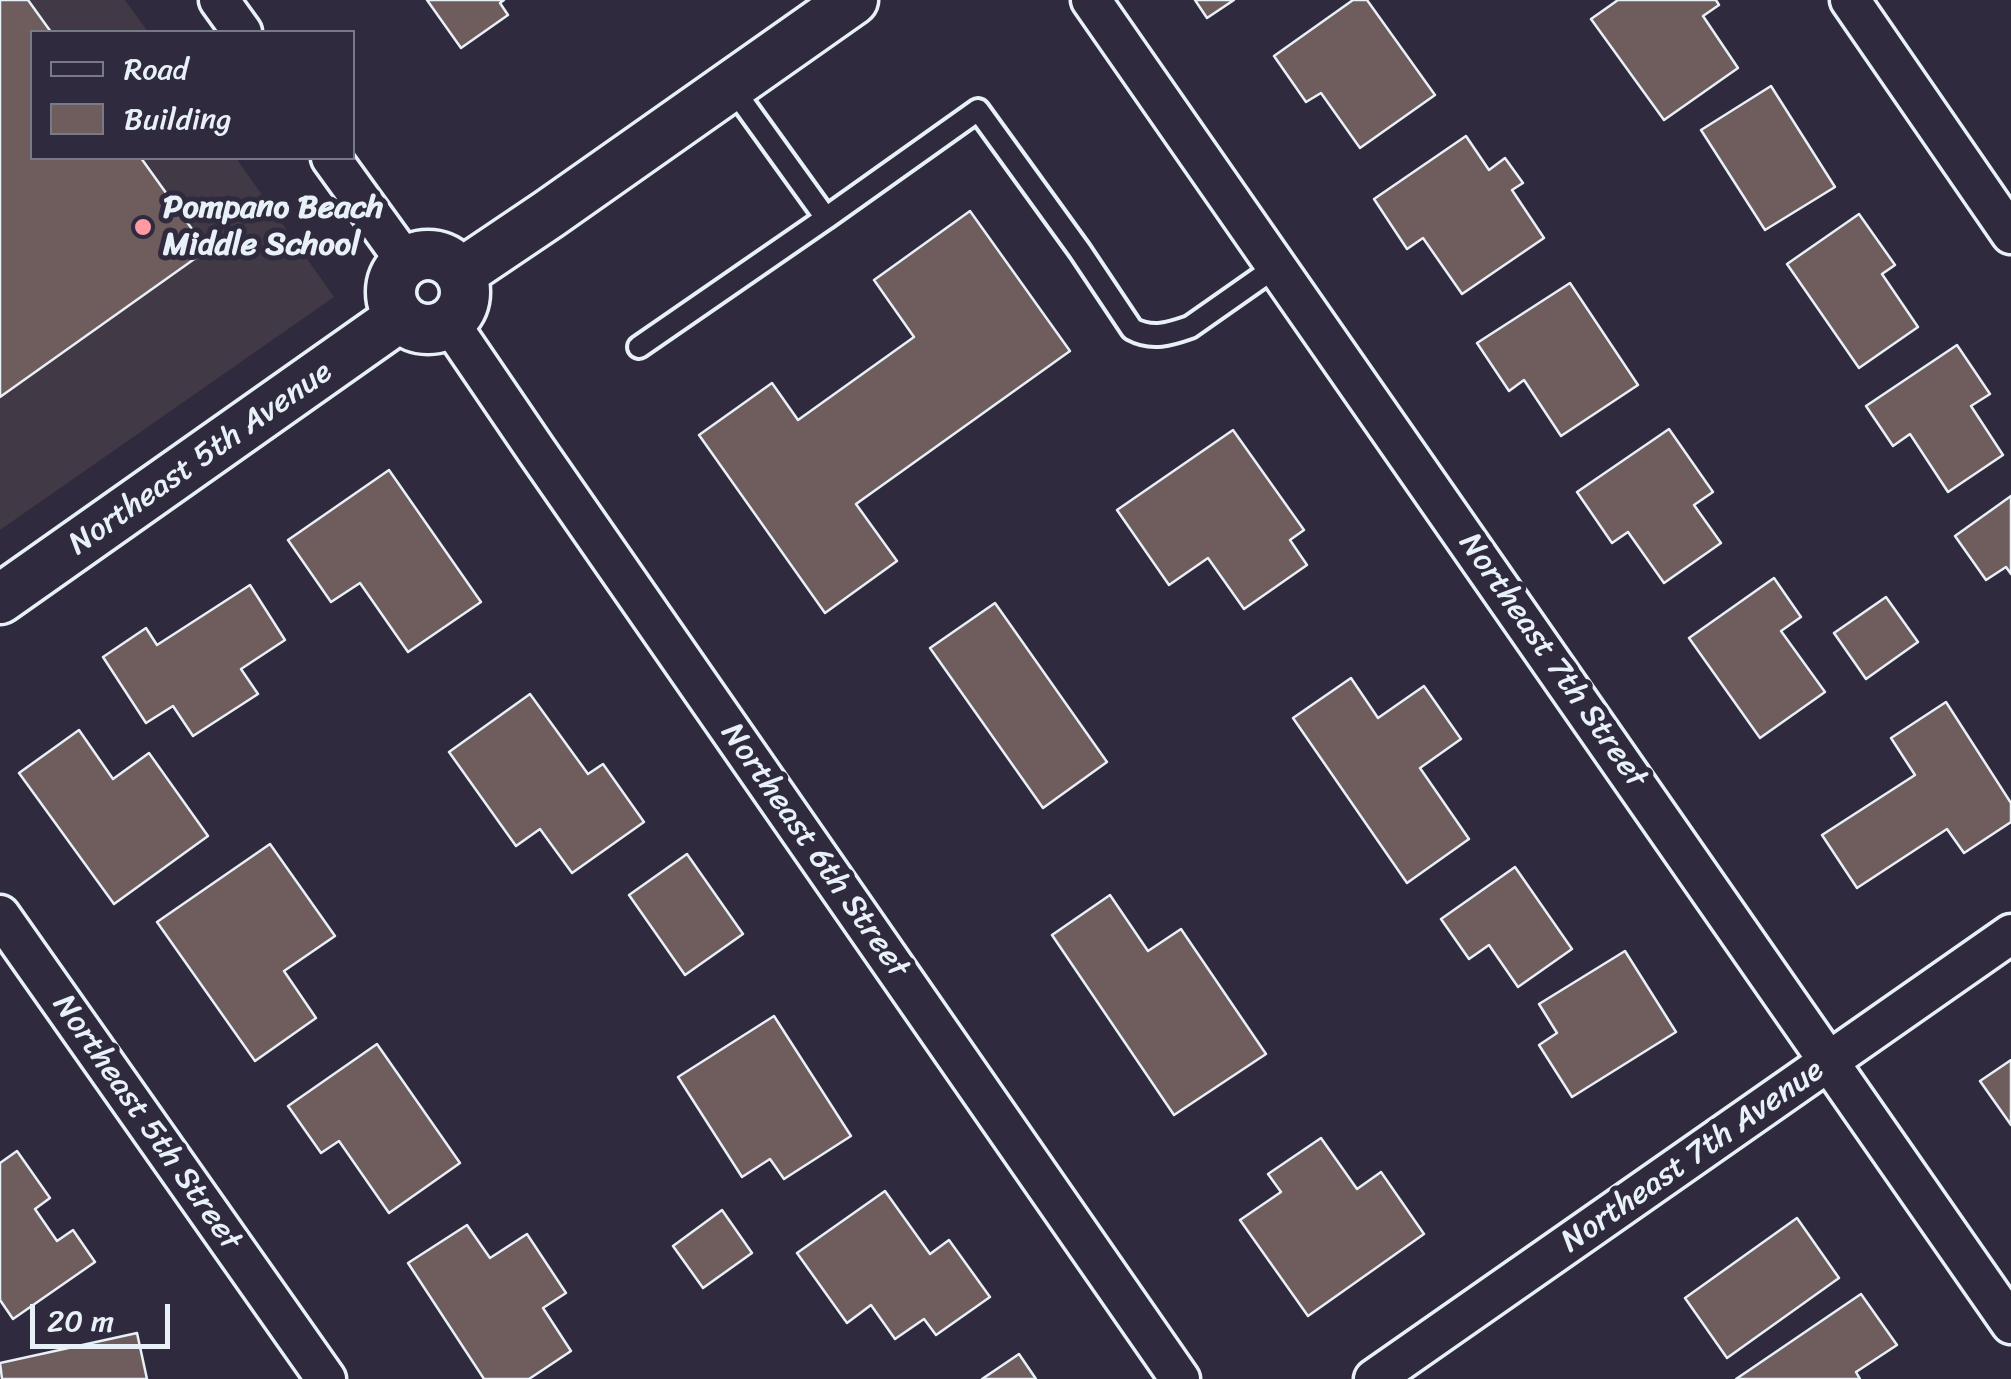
<!DOCTYPE html>
<style>
body{margin:0}
#map{position:relative;width:2011px;height:1379px;overflow:hidden;background:#2f2a3d;font-family:Sriracha,sans-serif}
canvas{display:block}
.legend{position:absolute;left:30px;top:30px;width:325px;height:130px;box-sizing:border-box;background:#2f2a3d;border:2px solid #797a88;margin:0;padding:12px 18px;list-style:none;font-size:30px;color:#e8f1f8}
.legend li{display:flex;align-items:center;gap:20px;height:50px}
.legend b{width:50px;border:2px solid #797a88}
.scale{position:absolute;left:30px;top:1304px;width:140px;height:45px;box-sizing:border-box;border:5px solid #e8f1f8;border-top:0;padding-left:12px;font-size:30px;line-height:35px;white-space:nowrap;color:#e8f1f8;-webkit-text-stroke:8px #2f2a3d;paint-order:stroke}
</style>
<div id="map">
<canvas width="2011" height="1379"></canvas>
<ul class="legend">
<li><b style="height:12px;background:#2f2a3d"></b>Road</li>
<li><b style="height:28px;background:#6f5c5c"></b>Building</li>
</ul>
<div class="scale">20 m</div>
</div>
<script>
const ctx = document.querySelector('canvas').getContext('2d');
ctx.lineJoin = 'round';
function fillPath(path, color) { ctx.fillStyle = color; ctx.fill(path, 'evenodd'); }
function trace(path, color, width, dash) { ctx.strokeStyle = color; ctx.lineWidth = width; ctx.lineCap = dash ? 'butt' : 'round'; ctx.setLineDash(dash || []); ctx.stroke(path); }
function write(font, color, halo, rows, align = 'center') {
  ctx.font = font + ' Sriracha,sans-serif'; ctx.lineWidth = 10; ctx.setLineDash([]); ctx.textBaseline = 'middle'; ctx.strokeStyle = halo; ctx.fillStyle = color; for (const [text, x, y, turn = 0] of rows) {
    ctx.save(); ctx.translate(x, y); ctx.rotate((+turn || 0) * Math.PI / 180); ctx.textAlign = isNaN(turn) ? turn : align; if (halo) ctx.strokeText(text, 0, 0); ctx.fillText(text, 0, 0); ctx.restore();
  }
}
fillPath(new Path2D(`
 M 0,0 L 125,0 L 148,32 L 32,32 L 32,158 L 236,158 L 334,297 L 0,530 Z`), '#423946');
const building = new Path2D(`
 M 0,0 L 28,0 L 51,32 L 32,32 L 32,158 L 141,158 L 207,250 L 0,397 Z
 M 427,0 L 504,0 L 500,3 L 508,15 L 461,48 Z
 M 1195,0 L 1234,0 L 1207,18 Z
 M 1353,0 L 1367,0 L 1435,95 L 1360,148 L 1321,93 L 1306,102 L 1274,56 Z
 M 1618,0 L 1716,0 L 1719,5 L 1703,16 L 1738,68 L 1664,120 L 1591,19 Z
 M 1771,86 L 1835,187 L 1765,230 L 1701,130 Z
 M 1466,136 L 1489,170 L 1505,158 L 1523,183 L 1512,190 L 1544,238 L 1462,294 L 1423,238 L 1407,249 L 1374,199 Z
 M 970,211 L 1070,351 L 856,504 L 897,561 L 825,613 L 699,435 L 772,383 L 798,420 L 914,337 L 874,280 Z
 M 1859,214 L 1895,265 L 1882,274 L 1918,327 L 1859,368 L 1787,264 Z
 M 1570,283 L 1638,385 L 1561,436 L 1524,380 L 1509,391 L 1477,343 Z
 M 1957,345 L 1990,394 L 1971,406 L 2003,455 L 1948,492 L 1910,434 L 1893,446 L 1866,406 Z
 M 1669,429 L 1713,492 L 1694,505 L 1721,543 L 1664,583 L 1628,532 L 1612,543 L 1577,492 Z
 M 1233,430 L 1304,530 L 1290,540 L 1307,565 L 1244,609 L 1208,558 L 1169,585 L 1117,510 Z
 M 389,470 L 481,602 L 408,652 L 360,583 L 331,602 L 288,540 Z
 M 2011,496 L 2011,574 L 2006,567 L 1986,580 L 1955,536 Z
 M 1774,578 L 1801,617 L 1781,631 L 1825,692 L 1760,738 L 1689,638 Z
 M 250,585 L 285,640 L 241,669 L 258,694 L 193,736 L 173,706 L 146,723 L 103,657 L 146,628 L 157,645 Z
 M 1886,597 L 1918,642 L 1866,679 L 1834,633 Z
 M 995,603 L 1107,762 L 1043,808 L 930,648 Z
 M 1351,678 L 1378,718 L 1424,686 L 1461,739 L 1420,768 L 1469,839 L 1407,883 L 1293,718 Z
 M 530,694 L 588,774 L 603,764 L 644,822 L 572,873 L 540,829 L 516,846 L 449,752 Z
 M 1946,702 L 2011,803 L 2011,822 L 1964,853 L 1947,829 L 1857,888 L 1822,835 L 1915,775 L 1891,738 Z
 M 79,730 L 113,779 L 149,753 L 208,836 L 114,904 L 19,773 Z
 M 270,844 L 335,936 L 284,971 L 316,1018 L 255,1061 L 157,922 Z
 M 687,854 L 743,934 L 685,975 L 629,895 Z
 M 1515,867 L 1572,949 L 1518,987 L 1489,945 L 1469,959 L 1441,919 Z
 M 1110,895 L 1148,951 L 1181,929 L 1266,1054 L 1174,1115 L 1052,935 Z
 M 1625,951 L 1676,1032 L 1572,1097 L 1539,1045 L 1557,1033 L 1539,1004 Z
 M 774,1016 L 851,1136 L 784,1179 L 770,1159 L 742,1177 L 678,1077 Z
 M 377,1044 L 460,1163 L 389,1213 L 339,1141 L 321,1153 L 288,1106 Z
 M 2011,1060 L 2011,1125 L 1980,1081 Z
 M 1321,1138 L 1357,1189 L 1381,1172 L 1424,1234 L 1308,1316 L 1240,1220 L 1281,1192 L 1268,1174 Z
 M 17,1151 L 50,1198 L 35,1209 L 57,1241 L 73,1230 L 95,1262 L 13,1319 L 0,1300 L 0,1163 Z
 M 885,1191 L 930,1254 L 949,1240 L 990,1297 L 936,1335 L 924,1319 L 895,1339 L 871,1305 L 847,1323 L 797,1253 Z
 M 722,1210 L 752,1253 L 703,1288 L 673,1246 Z
 M 1797,1218 L 1839,1278 L 1727,1358 L 1685,1298 Z
 M 467,1225 L 490,1258 L 527,1234 L 566,1293 L 543,1308 L 571,1351 L 529,1379 L 484,1379 L 408,1263 Z
 M 1861,1294 L 1897,1345 L 1856,1372 L 1860,1379 L 1736,1379 Z
 M 137,1333 L 147,1379 L 2,1379 L 0,1363 Z
 M 1019,1354 L 1036,1379 L 982,1379 Z`);
fillPath(building, '#6f5c5c');
trace(building, '#e8f1f8', 2.5);
const service = new Path2D(`
 M 731,86 L 826,218 L 978,110 L 1080,251 L 1132,329 C 1152,340 1170,334 1190,327 L 1277,266
 M 639,347 L 826,218`);
const minor = new Path2D(`
 M 219,0 L 242,32
 M 1091,0 L 2011,1324
 M 1850,0 L 2011,234
 M 331,158 L 406,262
 M 449,322 L 536,450 L 1180,1379
 M 0,915 L 326,1379
 M 1374,1379 L 2011,934`);
const tertiary = new Path2D(`
 M391 292a37 37 0 1 1 74 0a37 37 0 1 1-74 0Z
 M 460,274 L 549,214 L 853,0
 M 0,599 L 400,317`);
trace(service, '#e8f1f8', 28);
trace(minor, '#e8f1f8', 45);
trace(tertiary, '#e8f1f8', 55);
trace(service, '#2f2a3d', 20);
trace(minor, '#2f2a3d', 38);
trace(tertiary, '#2f2a3d', 48);
for (const [x, y, r, color] of [
 [143,227,10,"#ff9aa2"]
]) { const dot = new Path2D(); dot.arc(x, y, r, 0, 2 * Math.PI); ctx.fillStyle = color; ctx.fill(dot); trace(dot, '#2f2a3d', 4); }
write('bold 32px', '#e8f1f8', '#2f2a3d', [
 ["Pompano Beach",163,209],
 ["Middle School",163,246]
], 'left');
write('32px', '#e8f1f8', '#2f2a3d', [
 ["Northeast 5th Avenue",201,459,-35],
 ["Northeast 7th Street",1552,661,55],
 ["Northeast 6th Street",814,851,55],
 ["Northeast 5th Street",146,1123,55],
 ["Northeast 7th Avenue",1693,1157,-35]
]);
</script>
